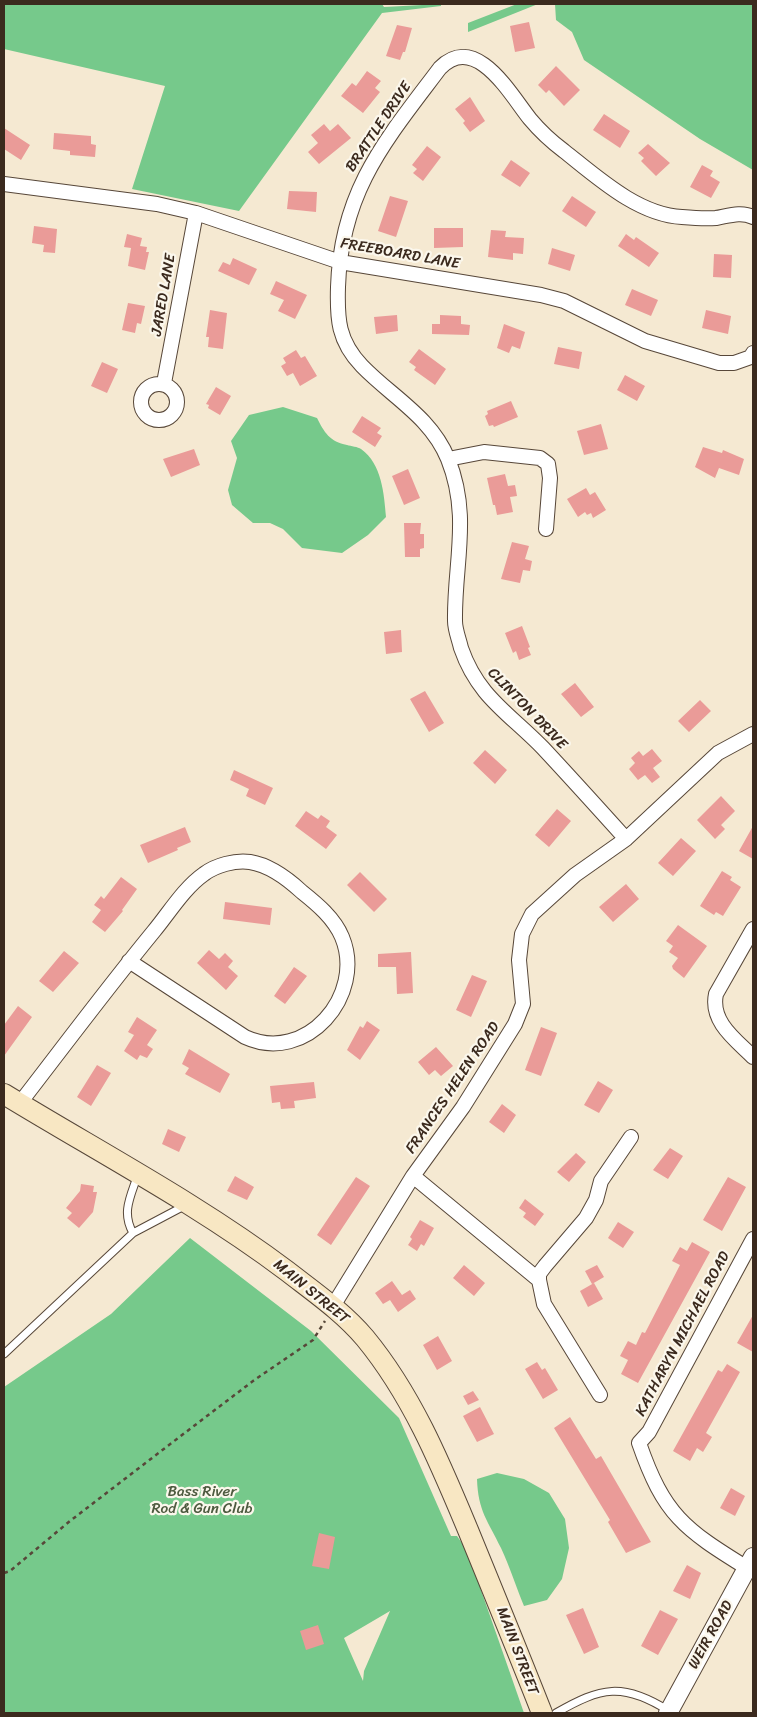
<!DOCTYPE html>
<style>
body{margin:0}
#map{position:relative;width:757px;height:1717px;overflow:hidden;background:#f5e9d2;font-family:Sriracha,sans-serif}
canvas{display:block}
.frame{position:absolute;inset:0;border:5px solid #3b2a1e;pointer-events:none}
</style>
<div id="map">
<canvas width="757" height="1717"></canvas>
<div class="frame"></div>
</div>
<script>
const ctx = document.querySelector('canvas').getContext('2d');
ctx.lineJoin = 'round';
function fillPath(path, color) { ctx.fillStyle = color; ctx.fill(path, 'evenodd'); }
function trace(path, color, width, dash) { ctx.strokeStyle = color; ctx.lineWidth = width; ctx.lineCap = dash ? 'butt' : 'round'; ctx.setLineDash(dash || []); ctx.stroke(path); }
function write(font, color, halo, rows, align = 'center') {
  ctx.font = font + ' Sriracha,sans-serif'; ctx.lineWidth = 4.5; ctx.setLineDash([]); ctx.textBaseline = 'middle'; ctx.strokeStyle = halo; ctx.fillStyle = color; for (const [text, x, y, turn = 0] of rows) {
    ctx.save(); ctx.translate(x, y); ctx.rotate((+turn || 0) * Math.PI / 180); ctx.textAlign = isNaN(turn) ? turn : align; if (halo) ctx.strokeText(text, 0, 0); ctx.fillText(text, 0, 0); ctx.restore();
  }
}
fillPath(new Path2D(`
 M 4,4 L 382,4 L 384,7 L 441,4 L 441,6 L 382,13 L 239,211 L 132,189 L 165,86 L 4,49 Z
 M 517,4 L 538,4 L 468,32 L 468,23 Z
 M 555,4 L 753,4 L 753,170 L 700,139 L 584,60 L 572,32 L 556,20 Z
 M 283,407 L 317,418 C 324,432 330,442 347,445 C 351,446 358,447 361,449 C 382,464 384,494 386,517 L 368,535 L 342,553 L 302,548 L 283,529 L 270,523 L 253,523 L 232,505 L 228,490 L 237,458 L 231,441 L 249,415 Z
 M 190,1238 L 311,1331 L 399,1418 L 451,1536 L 457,1536 L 467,1550 L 524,1713 L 4,1713 L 4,1387 L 111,1314 ZM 390,1611 L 364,1671 L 363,1681 L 344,1638 Z
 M 497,1473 L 524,1479 L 549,1493 L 565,1519 L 569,1548 L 562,1579 L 547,1600 L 524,1606 C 516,1587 510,1567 501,1548 C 488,1521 478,1511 477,1479 Z`), '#76c98b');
fillPath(new Path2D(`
 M 529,22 L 535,48 L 515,52 L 510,26 Z
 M 397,25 L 412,28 L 405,52 L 403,52 L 400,60 L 386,56 Z
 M 556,66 L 580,90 L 564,106 L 549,90 L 546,93 L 538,85 Z
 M 367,71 L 381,81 L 375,88 L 380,92 L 363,113 L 341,96 L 352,83 L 356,86 Z
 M 470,97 L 485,121 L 470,132 L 463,123 L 465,121 L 455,109 Z
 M 604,114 L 630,131 L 620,148 L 593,130 Z
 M 324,124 L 330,131 L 338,124 L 351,138 L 319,164 L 308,152 L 318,143 L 311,135 Z
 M 4,128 L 30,145 L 21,160 L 4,149 Z
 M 54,133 L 91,136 L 91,144 L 96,145 L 95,157 L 70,155 L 70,151 L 53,149 Z
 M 648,144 L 670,163 L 656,176 L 641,161 L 644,158 L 638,153 Z
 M 427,146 L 441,157 L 423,181 L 413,173 L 417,169 L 412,165 Z
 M 511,160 L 530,173 L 520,187 L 501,175 Z
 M 702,165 L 713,171 L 710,176 L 720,182 L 711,198 L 690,187 Z
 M 289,191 L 317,192 L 316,212 L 287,209 Z
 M 390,196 L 408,201 L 396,237 L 378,231 Z
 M 572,196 L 596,212 L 586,227 L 562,211 Z
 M 34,226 L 57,229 L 55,253 L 43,252 L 44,245 L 32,243 Z
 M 434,228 L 463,228 L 463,247 L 434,248 Z
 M 491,230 L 506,231 L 505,237 L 524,238 L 523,254 L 513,253 L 513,260 L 488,257 Z
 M 127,234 L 142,238 L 140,246 L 147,247 L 146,252 L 149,252 L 145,270 L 128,266 L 131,248 L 124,247 Z
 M 626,234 L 634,240 L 636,237 L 659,253 L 649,267 L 618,246 Z
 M 552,248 L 575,255 L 570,271 L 548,264 Z
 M 714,254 L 732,255 L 731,278 L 713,277 Z
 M 233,258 L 257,269 L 249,285 L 218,271 L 223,262 L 230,265 Z
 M 276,281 L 307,295 L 295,319 L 278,311 L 284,300 L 270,294 Z
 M 632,289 L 658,300 L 651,316 L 625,305 Z
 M 128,303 L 145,306 L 141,324 L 137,323 L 135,333 L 122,330 Z
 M 210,310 L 227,313 L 223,349 L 208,347 L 209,337 L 206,337 Z
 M 706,310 L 731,316 L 728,334 L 702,328 Z
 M 397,315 L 398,331 L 376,334 L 374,317 Z
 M 440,315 L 461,316 L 461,324 L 470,325 L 469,335 L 432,334 L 432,324 L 440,324 Z
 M 504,324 L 525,332 L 520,349 L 512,346 L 509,353 L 497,348 Z
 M 558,347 L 582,352 L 579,369 L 554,364 Z
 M 419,349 L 446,369 L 435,385 L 414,370 L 416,367 L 409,362 Z
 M 296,350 L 301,358 L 305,356 L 317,376 L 300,386 L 293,373 L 287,376 L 281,366 L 286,363 L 283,358 Z
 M 102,362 L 118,369 L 107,393 L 91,386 Z
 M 625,375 L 645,386 L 637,401 L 617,390 Z
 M 216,387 L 231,396 L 220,415 L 208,408 L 209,405 L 206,404 Z
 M 511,401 L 518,417 L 494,427 L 493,425 L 489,426 L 485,416 L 488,414 L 487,411 Z
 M 362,416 L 381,428 L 377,433 L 382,436 L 375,447 L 352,432 Z
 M 601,424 L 608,449 L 584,455 L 577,431 Z
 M 703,447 L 722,453 L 723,450 L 744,459 L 739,475 L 719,468 L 715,478 L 695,467 Z
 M 194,449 L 200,465 L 171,477 L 163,459 Z
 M 408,469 L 420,498 L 404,505 L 392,476 Z
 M 505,474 L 508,486 L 515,485 L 517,496 L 510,497 L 513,512 L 497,515 L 495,505 L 493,505 L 487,478 Z
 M 586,488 L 590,495 L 595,492 L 606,510 L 593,518 L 591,513 L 587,515 L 585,512 L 578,517 L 567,499 Z
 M 404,523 L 421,523 L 420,534 L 424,534 L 424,548 L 420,549 L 420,557 L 405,557 Z
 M 512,542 L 529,546 L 525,559 L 532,561 L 530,571 L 523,570 L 520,583 L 501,579 Z
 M 522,626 L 530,647 L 528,648 L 531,655 L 519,660 L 516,651 L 513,653 L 505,633 Z
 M 401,630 L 402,652 L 386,654 L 384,632 Z
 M 575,683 L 594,707 L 581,717 L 561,694 Z
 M 425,691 L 444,723 L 429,732 L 410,699 Z
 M 700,700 L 711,711 L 689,732 L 678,721 Z
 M 652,749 L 662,761 L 653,768 L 660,777 L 652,783 L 645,775 L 638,780 L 629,769 L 635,763 L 631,758 L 639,751 L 643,756 Z
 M 485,750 L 507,770 L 495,784 L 473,763 Z
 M 234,770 L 273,788 L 265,805 L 246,796 L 249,789 L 230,780 Z
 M 721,796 L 735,811 L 721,825 L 725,829 L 715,839 L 697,820 Z
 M 557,809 L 571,821 L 549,847 L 535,835 Z
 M 306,811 L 318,819 L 321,815 L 330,821 L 326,827 L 337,835 L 326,849 L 295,826 Z
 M 753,826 L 753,859 L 739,851 Z
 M 185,827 L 191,842 L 177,848 L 178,850 L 148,863 L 140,845 Z
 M 681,838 L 696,851 L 673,876 L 658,863 Z
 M 722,871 L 732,877 L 730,880 L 741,887 L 723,916 L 716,912 L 714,915 L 700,906 Z
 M 360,872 L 387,899 L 374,912 L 347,885 Z
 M 121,877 L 137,889 L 122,910 L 123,911 L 105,932 L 92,922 L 101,910 L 94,905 L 101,896 L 104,899 Z
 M 626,884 L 639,899 L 613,922 L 599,907 Z
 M 225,902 L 272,908 L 270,925 L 223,919 Z
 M 678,925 L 707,946 L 684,978 L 673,969 L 672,966 L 678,958 L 669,952 L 673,946 L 666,941 Z
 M 209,950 L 219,959 L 225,953 L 233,961 L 228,967 L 238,976 L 226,990 L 197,963 Z
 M 64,951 L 79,963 L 53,992 L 39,981 Z
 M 411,952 L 413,993 L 397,994 L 396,967 L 378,967 L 378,954 Z
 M 294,967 L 307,976 L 285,1004 L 274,996 Z
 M 472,975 L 487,981 L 471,1017 L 456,1010 Z
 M 18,1006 L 32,1017 L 4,1056 L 4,1025 Z
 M 137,1017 L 157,1030 L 147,1045 L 153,1049 L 147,1058 L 140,1055 L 137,1060 L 124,1051 L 134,1035 L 128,1032 Z
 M 367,1021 L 380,1030 L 360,1060 L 347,1050 L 360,1026 L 363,1028 Z
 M 541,1027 L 557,1033 L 541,1076 L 525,1070 Z
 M 436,1047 L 453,1066 L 441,1076 L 435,1070 L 429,1075 L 418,1062 Z
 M 189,1049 L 230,1074 L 220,1093 L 185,1074 L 189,1068 L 182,1064 Z
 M 97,1065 L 111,1073 L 91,1106 L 77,1097 Z
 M 598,1081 L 613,1090 L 599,1113 L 584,1105 Z
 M 314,1082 L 316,1098 L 294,1101 L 295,1108 L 281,1109 L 280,1102 L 272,1103 L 270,1086 Z
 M 502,1104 L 516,1115 L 504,1133 L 489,1122 Z
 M 168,1129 L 186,1137 L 179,1152 L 162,1144 Z
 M 670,1148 L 683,1156 L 668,1179 L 653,1170 Z
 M 576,1153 L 586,1162 L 569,1182 L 557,1172 Z
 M 235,1176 L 254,1187 L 247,1200 L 227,1191 Z
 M 356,1177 L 370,1186 L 331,1245 L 317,1235 Z
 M 728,1177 L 746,1187 L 722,1231 L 703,1220 Z
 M 81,1184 L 94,1186 L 93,1192 L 97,1192 L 93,1212 L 79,1228 L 67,1218 L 72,1213 L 66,1208 L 80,1191 Z
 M 525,1199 L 544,1214 L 535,1226 L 523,1217 L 526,1213 L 519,1208 Z
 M 420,1220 L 434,1228 L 424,1246 L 421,1244 L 417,1251 L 408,1245 L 412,1239 L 410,1237 Z
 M 618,1222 L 634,1232 L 623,1248 L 608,1238 Z
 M 692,1242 L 710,1252 L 638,1383 L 621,1374 L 628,1360 L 620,1356 L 628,1341 L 636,1345 L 642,1332 L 645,1333 L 680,1265 L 672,1261 L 680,1247 L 687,1251 Z
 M 464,1265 L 485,1283 L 474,1296 L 453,1278 Z
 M 597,1265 L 604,1277 L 592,1284 L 585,1271 Z
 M 392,1281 L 402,1295 L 410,1290 L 416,1299 L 398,1312 L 390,1300 L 383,1304 L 375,1293 Z
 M 594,1283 L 603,1299 L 588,1307 L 580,1291 Z
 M 753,1315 L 753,1352 L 737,1343 Z
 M 438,1336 L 452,1361 L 437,1370 L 423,1345 Z
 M 537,1362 L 542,1370 L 545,1368 L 558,1390 L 543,1399 L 525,1369 Z
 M 727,1364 L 740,1372 L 706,1433 L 712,1437 L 703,1452 L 697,1448 L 690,1461 L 673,1451 L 718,1370 L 722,1372 Z
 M 473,1391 L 479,1400 L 468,1405 L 463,1396 Z
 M 480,1407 L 494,1434 L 477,1442 L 463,1416 Z
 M 570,1417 L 596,1459 L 601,1456 L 651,1542 L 626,1553 L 608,1522 L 610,1520 L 554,1428 Z
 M 731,1488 L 745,1496 L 735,1516 L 720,1508 Z
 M 319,1533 L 335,1537 L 329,1569 L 312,1566 Z
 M 687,1565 L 701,1573 L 690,1599 L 673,1591 Z
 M 583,1608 L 599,1647 L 584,1654 L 566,1615 Z
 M 660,1610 L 678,1619 L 658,1655 L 641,1646 Z
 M 318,1625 L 324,1644 L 306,1650 L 300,1631 Z`), '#ea9b98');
const service = new Path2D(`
 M 133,1233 C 121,1212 131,1196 138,1174
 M 4,1354 L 133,1233 L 186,1205
 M 556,1713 C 601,1687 623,1682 669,1711`);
const minor = new Path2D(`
 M 4,184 L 157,204 L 196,213 L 340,262 L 541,295 L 564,301 L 645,341 L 719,363 L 734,363 L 751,357 L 753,353
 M 164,383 L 196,213
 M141 402a18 18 0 1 1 36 0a18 18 0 1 1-36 0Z
 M 448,459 L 484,452 L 540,458 L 548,464 L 550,478 L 546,529
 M 626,839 C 599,809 571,778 543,748 C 509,713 478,697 461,648 C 459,639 455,630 455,621 C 454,564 471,516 448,459 C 431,417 392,397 362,366 C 338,341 337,319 338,287 C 341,191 385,141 440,68 C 476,32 510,94 530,119 C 540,131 552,142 564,151 C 597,177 638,215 682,217 C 693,218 705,219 716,218 C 728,216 741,211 753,217
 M 753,929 L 716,994 C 710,1022 736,1040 753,1057
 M 20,1103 C 64,1046 108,987 154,931 C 169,913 184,888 204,874 C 216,865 235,860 250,862 C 269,865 288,879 302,892 C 317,904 334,918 342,937 C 366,995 306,1065 245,1037 L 129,961
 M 413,1176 L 539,1280 L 544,1304 L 600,1395
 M 539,1280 L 539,1274 L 545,1266 L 586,1218 L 596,1200 L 601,1181 L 631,1137
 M 333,1306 L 413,1176 L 463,1107 L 515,1024 L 523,1004 L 519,960 L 522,934 L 532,914 L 575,875 L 626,839 L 718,753 L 753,734
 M 747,1568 C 684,1529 664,1515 639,1443 L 649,1432 L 753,1239`);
const tertiary = new Path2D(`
 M 668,1713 L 753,1557`);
const secondary = new Path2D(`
 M 4,1094 C 99,1152 198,1204 287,1271 C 314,1292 343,1312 365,1338 C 412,1395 440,1463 468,1530 C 493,1591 518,1652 542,1713`);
trace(service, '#574739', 9);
trace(minor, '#574739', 16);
trace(tertiary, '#574739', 20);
trace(secondary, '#574739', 22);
trace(new Path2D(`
 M 4,1573 L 10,1571 L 70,1521 L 182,1435 L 253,1381 L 313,1340 L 325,1321`), '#574739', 2.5, [4, 4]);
trace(service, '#fff', 7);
trace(minor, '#fff', 14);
trace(tertiary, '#fff', 18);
trace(secondary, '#f8e7c3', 20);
write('15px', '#3b2a1e', '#fbf7ec', [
 ["BRATTLE DRIVE",379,127,-56],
 ["FREEBOARD LANE",400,254,10],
 ["JARED LANE",164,295,-80],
 ["CLINTON DRIVE",527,709,46],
 ["FRANCES HELEN ROAD",453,1088,-56],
 ["MAIN STREET",311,1292,39],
 ["KATHARYN MICHAEL ROAD",683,1334,-62],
 ["WEIR ROAD",711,1635,-61],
 ["MAIN STREET",517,1651,69]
]);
write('15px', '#4d5a3f', '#fbf7ec', [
 ["Bass River",202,1492],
 ["Rod & Gun Club",202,1509]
]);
</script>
